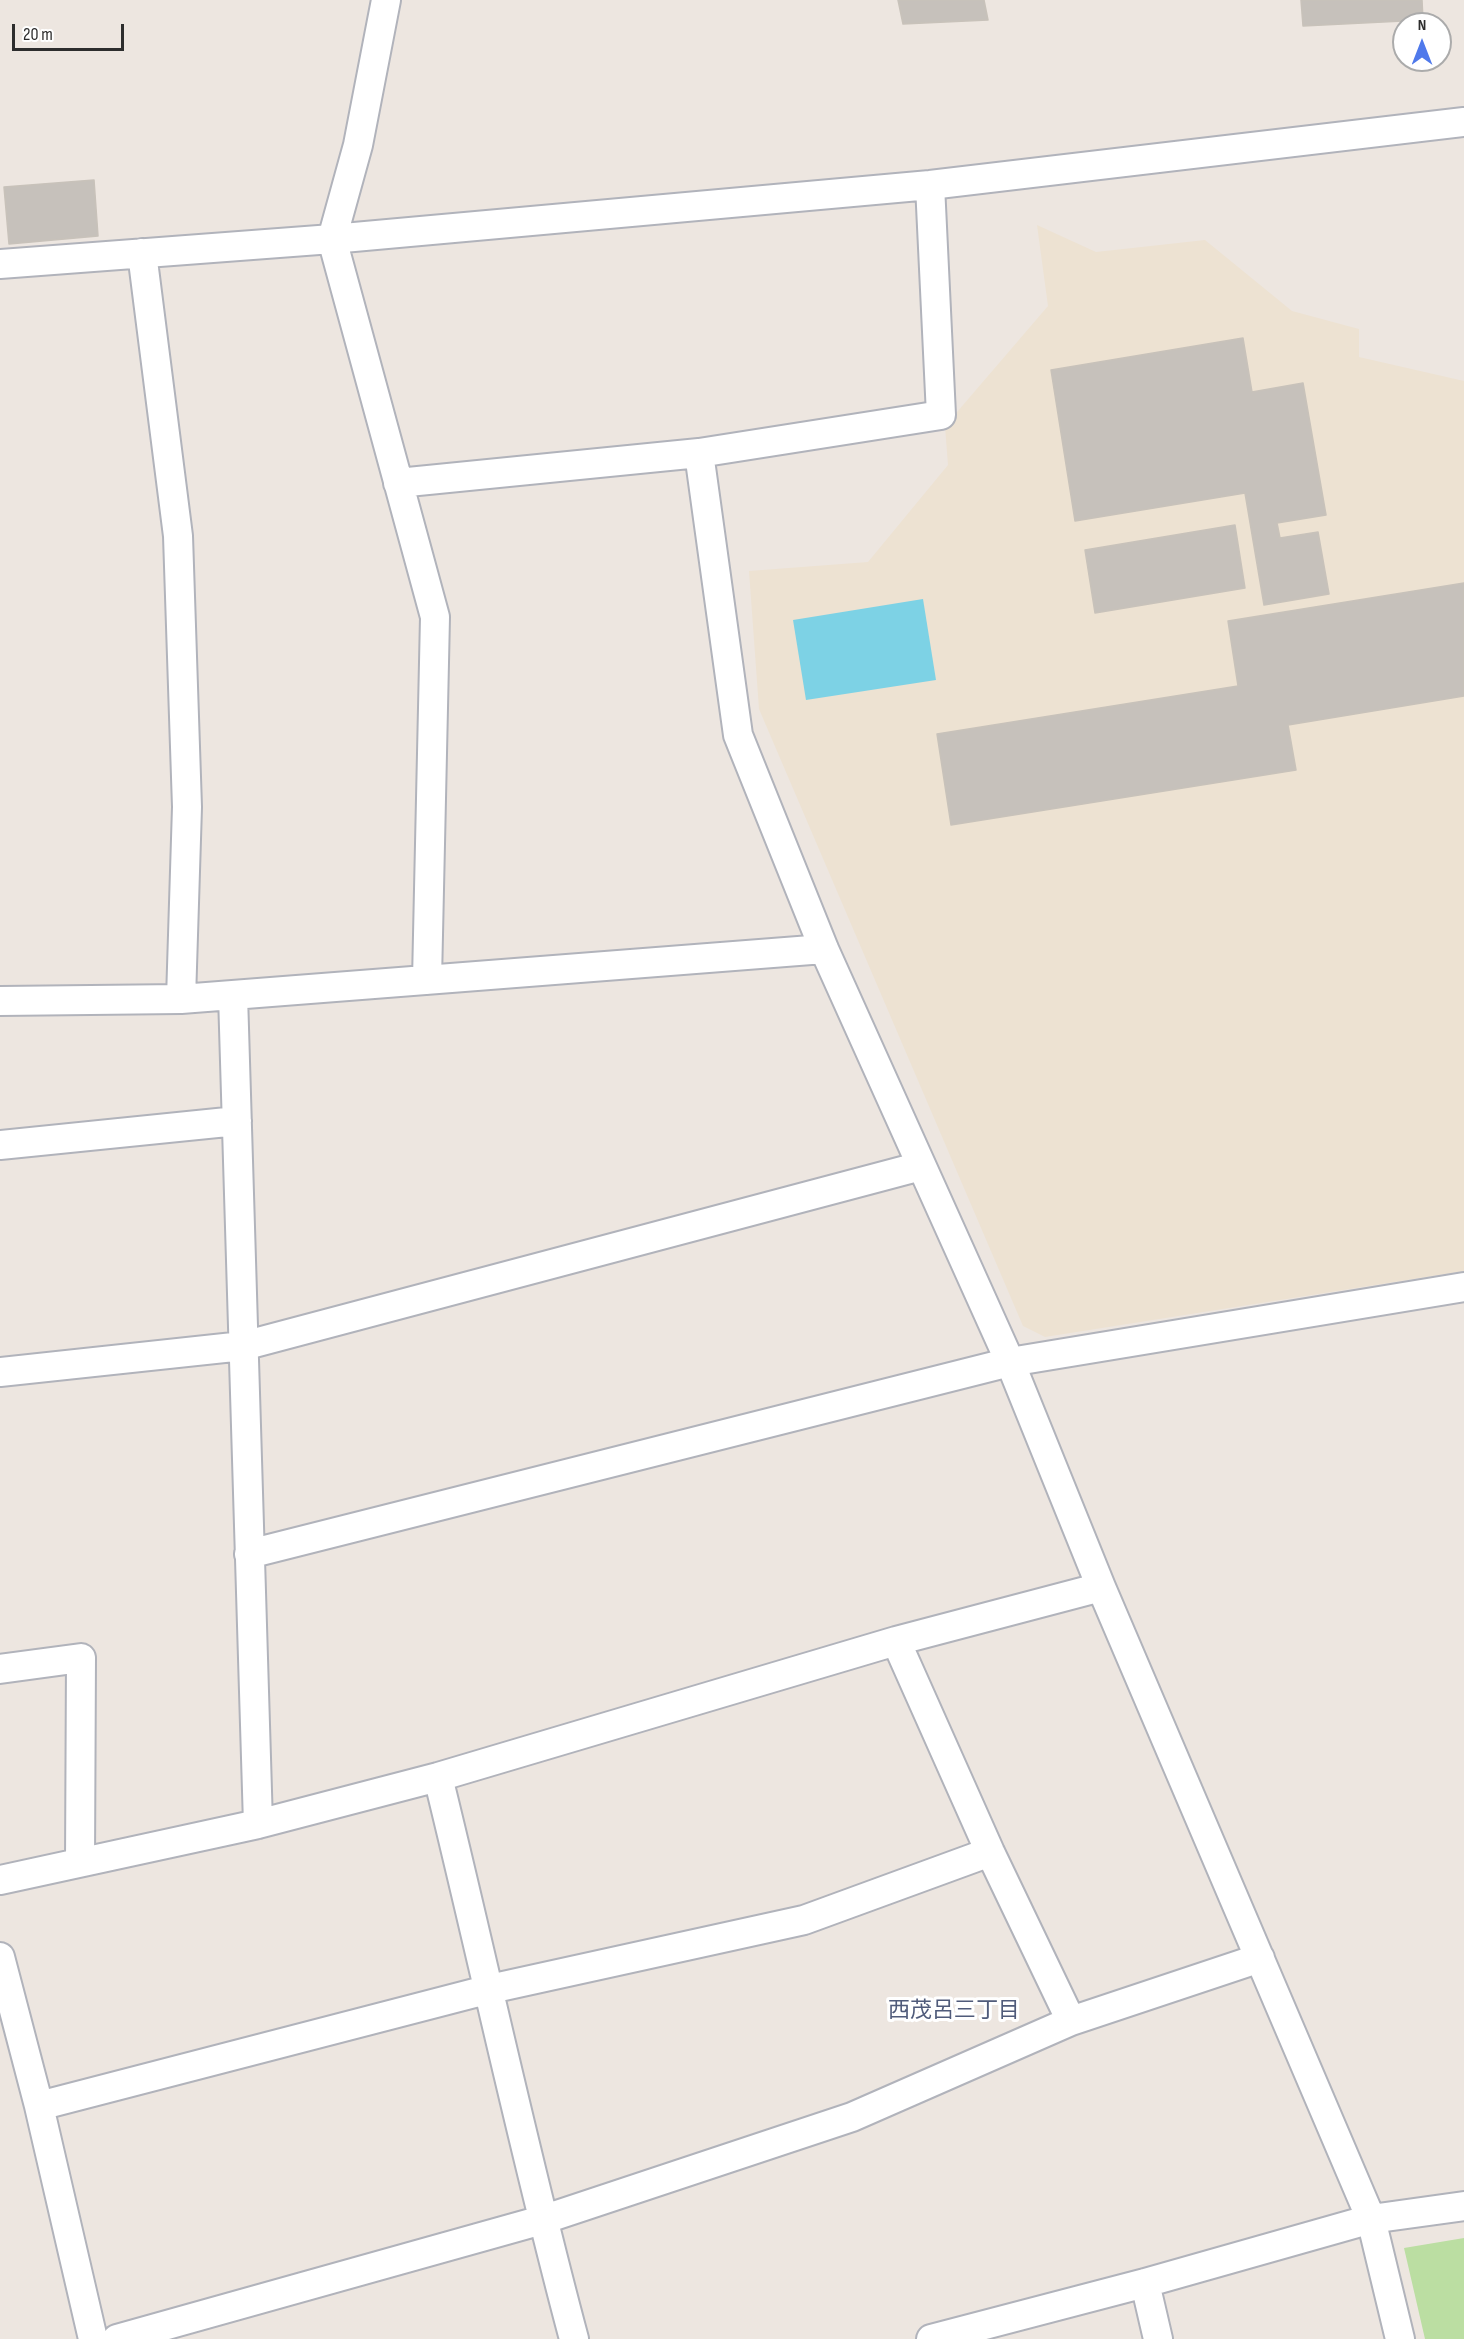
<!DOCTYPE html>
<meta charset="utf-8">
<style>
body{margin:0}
#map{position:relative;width:1464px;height:2339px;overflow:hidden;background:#ede6e0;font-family:"Sofia Sans Condensed",sans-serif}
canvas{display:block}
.north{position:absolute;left:1392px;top:12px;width:60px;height:60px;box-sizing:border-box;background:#fff;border:2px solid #ababab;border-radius:50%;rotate:0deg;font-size:16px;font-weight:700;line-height:24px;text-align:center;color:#2d2d2d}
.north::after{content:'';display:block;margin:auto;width:21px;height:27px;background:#4f79eb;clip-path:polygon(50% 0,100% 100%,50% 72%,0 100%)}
.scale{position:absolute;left:12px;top:24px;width:112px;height:27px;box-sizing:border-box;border:3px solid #2d2d2d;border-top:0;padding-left:8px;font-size:18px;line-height:21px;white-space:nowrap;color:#2d2d2d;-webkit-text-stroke:4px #fff;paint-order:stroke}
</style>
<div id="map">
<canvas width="1464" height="2339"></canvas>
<div class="north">N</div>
<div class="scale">20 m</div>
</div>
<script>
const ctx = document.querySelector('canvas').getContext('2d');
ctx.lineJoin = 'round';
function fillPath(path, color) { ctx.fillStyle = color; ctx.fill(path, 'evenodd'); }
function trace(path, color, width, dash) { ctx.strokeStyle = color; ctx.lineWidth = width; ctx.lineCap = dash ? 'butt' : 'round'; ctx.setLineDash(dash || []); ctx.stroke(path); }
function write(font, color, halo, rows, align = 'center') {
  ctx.font = font + ' "Sofia Sans Condensed","Noto Sans JP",sans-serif'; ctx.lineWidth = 6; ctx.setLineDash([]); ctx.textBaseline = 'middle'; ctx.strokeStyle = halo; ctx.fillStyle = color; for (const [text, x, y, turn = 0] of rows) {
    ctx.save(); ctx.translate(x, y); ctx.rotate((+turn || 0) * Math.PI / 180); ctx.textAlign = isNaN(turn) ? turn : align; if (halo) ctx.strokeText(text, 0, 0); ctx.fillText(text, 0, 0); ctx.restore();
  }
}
fillPath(new Path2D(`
 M 1037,225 L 1096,252 L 1205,240 L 1292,311 L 1359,329 L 1359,357 L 1464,381 L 1464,1271 L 1045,1337 L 1023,1326 L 759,709 L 749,571 L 868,562 L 948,465 L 945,426 L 1048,306 Z`), '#ede2d2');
fillPath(new Path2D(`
 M 1464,2238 L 1464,2339 L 1425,2339 L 1404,2248 Z`), '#bbdea2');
fillPath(new Path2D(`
 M 923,599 L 936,680 L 806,700 L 793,620 Z`), '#7dd2e5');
const building = new Path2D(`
 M 898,0 L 984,0 L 988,20 L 903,24 Z
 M 1301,0 L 1422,0 L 1423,20 L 1303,26 Z
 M 94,180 L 98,236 L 9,244 L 4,187 Z
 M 1243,338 L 1252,392 L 1303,383 L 1326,515 L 1277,523 L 1280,538 L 1318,532 L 1329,594 L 1264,605 L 1245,493 L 1075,521 L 1051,370 Z
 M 1235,525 L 1245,588 L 1095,613 L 1085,550 Z
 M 1464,583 L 1464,696 L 1288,725 L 1296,770 L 951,825 L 937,734 L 1238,686 L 1228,621 Z`);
fillPath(building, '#c6c1bb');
trace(building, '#c8c2ba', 1.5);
const minor = new Path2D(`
 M 386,0 L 358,145 L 332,239 L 435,617 L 427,980
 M 142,253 L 178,536 L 187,807 L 181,999
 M 0,264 L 332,239 L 930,185 L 1464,122
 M 699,453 L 738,735 L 824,949 L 1010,1362 L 1101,1587 L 1371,2219 L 1400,2339
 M 398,483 L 699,453 L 941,415 L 930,185
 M 233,995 L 258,1824
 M 0,1001 L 181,999 L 824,949
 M 0,1145 L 237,1121
 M 0,1372 L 243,1346 L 921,1166
 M 249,1554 L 1010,1362 L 1464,1287
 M 896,1641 L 990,1852 L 1071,2021
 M 0,1669 L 81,1658 L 80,1862
 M 438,1777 C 484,1964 524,2153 574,2339
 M 0,1880 L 258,1824 L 438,1777 L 896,1641 L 1101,1587
 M 0,1957 L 39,2106 L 93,2339
 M 39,2106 L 490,1989 L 804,1920 L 990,1852
 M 1145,2283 L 1158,2339
 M 117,2339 L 542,2220 L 852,2117 L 1071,2021 L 1260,1958
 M 931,2339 L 1145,2283 L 1371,2219 L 1464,2206`);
trace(minor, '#b1b3bb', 32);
trace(minor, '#fff', 28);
write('22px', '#505b7a', '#fff', [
 ["西茂呂三丁目",954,2011]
]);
</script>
